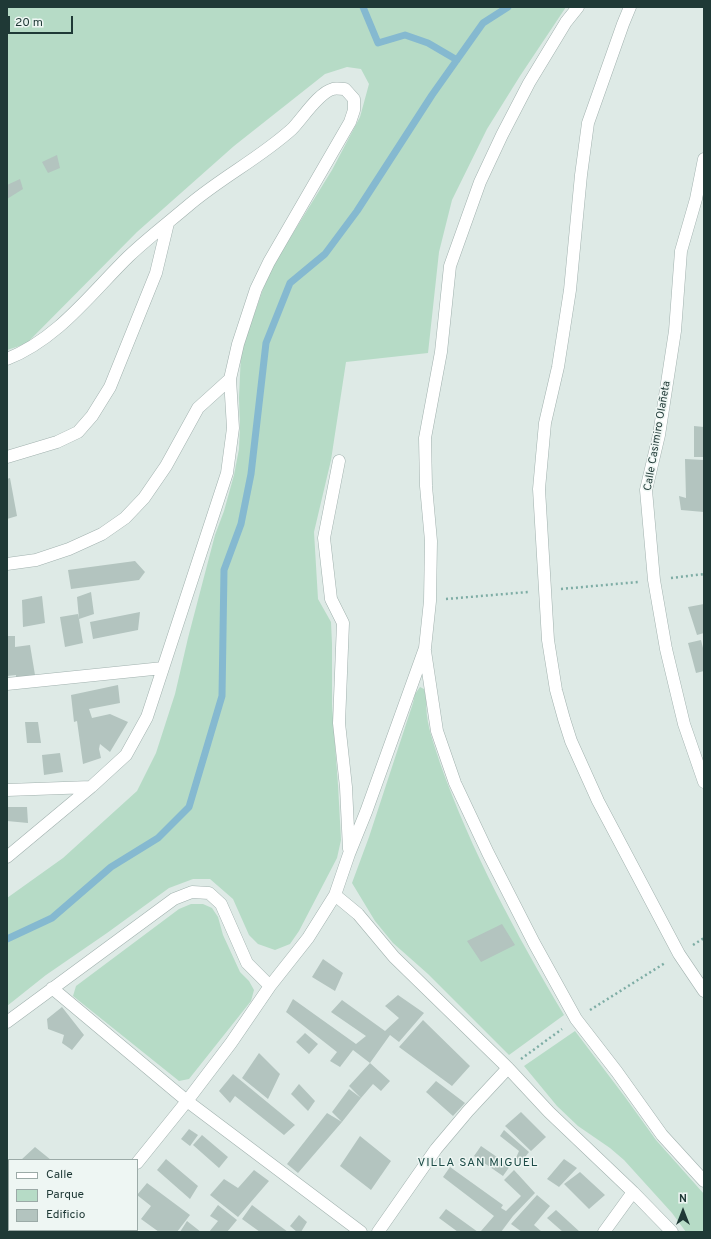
<!DOCTYPE html>
<meta charset="utf-8">
<style>
body{margin:0}
#map{position:relative;width:711px;height:1239px;overflow:hidden;background:#deeae6;font-family:Overpass,sans-serif}
canvas{display:block}
.frame{position:absolute;inset:0;border:8px solid #1f3936;pointer-events:none}
.legend{position:absolute;left:8px;top:1159px;width:130px;height:72px;box-sizing:border-box;background:#eef6f3;border:1px solid #9baaa7;margin:0;padding:5px 7px;list-style:none;font-size:12px;color:#1f3936}
.legend li{display:flex;align-items:center;gap:8px;height:20px}
.legend b{width:20px;border:1px solid #9baaa7}
.north{position:absolute;left:663px;top:1191px;width:40px;height:40px;-webkit-text-stroke:3px #eef6f3;paint-order:stroke;rotate:0deg;font-size:11px;font-weight:700;line-height:16px;text-align:center;color:#1f3936}
.north::after{content:'';display:block;margin:auto;width:14px;height:18px;background:#1f3936;clip-path:polygon(50% 0,100% 100%,50% 72%,0 100%)}
.scale{position:absolute;left:8px;top:16px;width:65px;height:18px;box-sizing:border-box;border:2px solid #1f3936;border-top:0;padding-left:5px;font-size:12px;line-height:14px;white-space:nowrap;color:#1f3936;-webkit-text-stroke:3px #eef6f3;paint-order:stroke}
</style>
<div id="map">
<canvas width="711" height="1239"></canvas>
<div class="frame"></div>
<ul class="legend">
<li><b style="height:5px;background:#fff"></b>Calle</li>
<li><b style="height:11px;background:#b6dbc6"></b>Parque</li>
<li><b style="height:11px;background:#b3c4bf"></b>Edificio</li>
</ul>
<div class="north">N</div>
<div class="scale">20 m</div>
</div>
<script>
const ctx = document.querySelector('canvas').getContext('2d');
ctx.lineJoin = 'round';
function fillPath(path, color) { ctx.fillStyle = color; ctx.fill(path, 'evenodd'); }
function trace(path, color, width, dash) { ctx.strokeStyle = color; ctx.lineWidth = width; ctx.lineCap = dash ? 'butt' : 'round'; ctx.setLineDash(dash || []); ctx.stroke(path); }
function write(font, color, halo, rows, align = 'center') {
  ctx.font = font + ' Overpass,sans-serif'; ctx.lineWidth = 3; ctx.setLineDash([]); ctx.textBaseline = 'middle'; ctx.strokeStyle = halo; ctx.fillStyle = color; for (const [text, x, y, turn = 0] of rows) {
    ctx.save(); ctx.translate(x, y); ctx.rotate((+turn || 0) * Math.PI / 180); ctx.textAlign = isNaN(turn) ? turn : align; if (halo) ctx.strokeText(text, 0, 0); ctx.fillText(text, 0, 0); ctx.restore();
  }
}
fillPath(new Path2D(`
 M 7,7 L 566,7 L 520,76 L 487,129 L 452,200 L 439,252 L 428,353 L 346,362 L 331,460 L 314,532 L 318,599 L 331,622 L 332,644 L 332,704 L 338,785 L 341,840 L 337,858 L 299,931 L 290,944 L 275,950 L 258,944 L 249,935 L 233,899 L 210,879 L 193,879 L 169,888 L 107,933 L 46,975 L 7,1006 L 7,898 L 63,858 L 137,791 L 156,753 L 175,694 L 188,638 L 215,535 L 224,511 L 234,475 L 239,449 L 240,426 L 239,398 L 241,353 L 248,332 L 269,272 L 332,170 L 360,117 L 369,84 L 361,69 L 347,67 L 325,74 L 234,146 L 137,232 L 26,344 L 7,350 Z
 M 420,687 L 424,689 C 427,698 426,707 427,716 C 429,732 435,747 440,763 C 471,851 516,934 564,1015 L 509,1055 L 428,974 L 393,943 L 375,921 L 352,883 L 369,837 L 413,703 L 415,694 Z
 M 191,904 L 203,904 L 212,908 L 218,917 L 223,935 L 240,972 L 249,981 L 254,990 L 251,1001 L 189,1079 L 179,1081 L 73,996 L 76,986 L 179,909 Z
 M 575,1031 L 625,1097 L 656,1140 L 704,1194 L 704,1232 L 686,1232 L 672,1213 L 624,1160 L 610,1148 L 578,1126 L 557,1106 L 524,1066 Z`), '#b6dbc6');
trace(new Path2D(`
 M 363,7 L 378,43 L 405,35 L 428,43 L 457,60
 M 7,939 L 52,918 L 111,867 L 158,838 L 189,807 L 222,696 L 224,570 L 241,524 L 251,474 L 266,343 L 290,283 L 325,254 L 357,211 L 432,95 L 483,23 L 508,7`), '#85b9d0', 7);
fillPath(new Path2D(`
 M 57,155 L 60,168 L 48,173 L 42,162 Z
 M 20,179 L 23,189 L 7,199 L 7,185 Z
 M 694,426 L 704,427 L 704,457 L 694,457 Z
 M 685,459 L 704,460 L 704,512 L 681,510 L 679,496 L 686,498 Z
 M 10,478 L 17,516 L 7,519 L 7,479 Z
 M 135,561 L 145,572 L 139,580 L 71,589 L 68,570 Z
 M 91,592 L 94,614 L 79,619 L 83,643 L 65,647 L 60,617 L 78,614 L 79,619 L 77,597 Z
 M 42,596 L 45,623 L 23,627 L 22,600 Z
 M 704,604 L 704,633 L 697,635 L 688,607 Z
 M 140,612 L 138,630 L 93,639 L 90,622 Z
 M 7,636 L 15,636 L 15,647 L 30,645 L 35,675 L 16,678 L 16,675 L 7,676 Z
 M 701,640 L 704,652 L 704,671 L 696,673 L 688,643 Z
 M 118,685 L 120,703 L 89,709 L 92,718 L 110,714 L 128,722 L 110,752 L 100,744 L 99,749 L 101,758 L 83,764 L 77,721 L 74,722 L 71,695 Z
 M 25,722 L 38,722 L 41,743 L 27,743 Z
 M 60,753 L 63,772 L 44,775 L 42,755 Z
 M 7,807 L 27,807 L 28,823 L 7,821 Z
 M 502,924 L 515,945 L 481,962 L 467,941 Z
 M 323,959 L 343,973 L 335,991 L 312,977 Z
 M 398,995 L 424,1013 L 399,1042 L 390,1035 L 370,1063 L 353,1050 L 340,1067 L 330,1061 L 337,1052 L 286,1012 L 293,999 L 356,1044 L 366,1036 L 331,1012 L 342,1000 L 385,1031 L 399,1018 L 385,1006 Z
 M 62,1007 L 84,1035 L 72,1050 L 62,1043 L 64,1035 L 48,1029 L 47,1019 Z
 M 423,1020 L 470,1066 L 452,1086 L 399,1047 Z
 M 305,1033 L 318,1044 L 309,1054 L 296,1042 Z
 M 259,1053 L 280,1074 L 268,1099 L 242,1078 Z
 M 370,1063 L 390,1081 L 381,1091 L 373,1084 L 361,1098 L 349,1086 Z
 M 233,1074 L 295,1125 L 284,1135 L 235,1096 L 230,1103 L 219,1091 Z
 M 436,1081 L 465,1103 L 453,1116 L 426,1092 Z
 M 299,1084 L 315,1101 L 308,1111 L 291,1094 Z
 M 349,1089 L 361,1098 L 342,1122 L 332,1112 Z
 M 521,1112 L 546,1137 L 531,1151 L 505,1126 Z
 M 327,1113 L 342,1122 L 298,1173 L 287,1164 Z
 M 189,1129 L 198,1135 L 190,1146 L 181,1139 Z
 M 504,1130 L 529,1152 L 522,1161 L 516,1158 L 519,1151 L 500,1136 Z
 M 202,1135 L 228,1157 L 219,1168 L 193,1145 Z
 M 360,1136 L 391,1161 L 371,1190 L 340,1166 Z
 M 481,1146 L 510,1166 L 503,1176 L 474,1156 Z
 M 35,1147 L 51,1160 L 21,1160 Z
 M 166,1159 L 198,1186 L 190,1199 L 157,1170 Z
 M 564,1159 L 577,1168 L 559,1187 L 547,1179 Z
 M 450,1167 L 503,1205 L 501,1208 L 506,1211 L 521,1196 L 504,1180 L 514,1170 L 535,1193 L 513,1216 L 501,1232 L 481,1232 L 481,1231 L 494,1216 L 443,1177 Z
 M 254,1170 L 269,1181 L 238,1217 L 210,1195 L 224,1179 L 238,1188 Z
 M 580,1172 L 605,1195 L 589,1209 L 564,1184 Z
 M 147,1183 L 190,1215 L 177,1232 L 159,1232 L 141,1219 L 151,1206 L 137,1195 Z
 M 537,1195 L 550,1206 L 534,1225 L 542,1232 L 522,1232 L 511,1224 Z
 M 7,1200 L 9,1202 L 9,1225 L 7,1224 Z
 M 218,1205 L 237,1220 L 227,1232 L 209,1232 L 218,1221 L 210,1216 Z
 M 252,1205 L 288,1232 L 260,1232 L 242,1219 Z
 M 446,1209 L 478,1232 L 458,1232 L 439,1218 Z
 M 556,1210 L 580,1232 L 563,1232 L 547,1218 Z
 M 299,1215 L 307,1222 L 301,1232 L 297,1232 L 290,1226 Z
 M 187,1221 L 201,1232 L 180,1232 Z
 M 106,1230 L 125,1230 L 128,1232 L 104,1232 Z`), '#b3c4bf');
const minor = new Path2D(`
 M 630,7 L 623,24 L 588,123 L 581,175 L 570,290 L 558,367 L 545,423 L 539,489 L 548,640 L 556,690 L 564,719 L 571,741 L 598,801 L 679,954 L 704,991
 M 704,159 L 696,199 L 681,251 L 675,331 L 659,435 L 646,490 L 654,580 L 666,649 L 684,724 L 704,782
 M 7,359 C 58,339 91,293 129,256 C 148,238 169,222 189,205 C 222,177 260,158 292,129 C 302,119 319,92 333,89 C 336,88 341,89 345,89 L 354,99 L 354,110 L 350,122 L 269,262 L 256,289 L 238,344 L 230,379 L 233,428 L 227,473 L 147,717 L 126,755 L 91,787 L 7,857
 M 7,457 L 57,442 L 78,432 L 92,416 L 110,387 L 156,273 L 168,223
 M 339,461 L 324,538 L 331,599 L 343,623 L 339,723 L 346,787 L 349,849
 M 7,564 L 36,560 L 69,549 L 102,534 L 125,518 L 144,498 L 166,466 L 198,408 L 230,379
 M 425,651 L 437,731 L 455,783 L 488,853 L 534,943 L 576,1019 L 617,1072 L 662,1135 L 704,1181
 M 7,684 L 163,668
 M 7,790 L 91,787
 M 335,895 L 358,914 L 394,957 L 508,1068 L 549,1112 L 633,1192 L 672,1232
 M 52,988 L 187,1101 L 361,1232
 M 7,1022 L 174,899 L 192,892 L 209,893 L 221,904 L 247,963 L 270,986
 M 137,1163 L 187,1101 L 231,1043 L 270,986 L 308,938 L 335,895 L 349,854 L 366,812 L 425,648 L 430,601 L 431,541 L 426,486 L 425,438 L 441,352 L 450,266 L 480,182 L 502,135 L 529,83 L 566,22 L 578,7
 M 85,1232 L 86,1230
 M 378,1232 L 436,1149 L 468,1111 L 508,1068
 M 604,1232 L 633,1192`);
trace(minor, '#a1b1ae', 13);
trace(new Path2D(`
 M 671,578 L 704,574
 M 561,589 L 638,582
 M 446,599 L 528,592
 M 693,945 L 704,938
 M 590,1010 L 665,963
 M 521,1059 L 562,1029`), '#7eada5', 2.5, [2, 3]);
trace(minor, '#fff', 12);
write('11px', '#1f3936', '#eef6f3', [
 ["Calle Casimiro Olañeta",658,436,-80]
]);
ctx.letterSpacing = '1px';
write('12px', '#1c4b46', '#eef6f3', [
 ["VILLA SAN MIGUEL",478,1164]
]);
ctx.letterSpacing = '0px';
</script>
